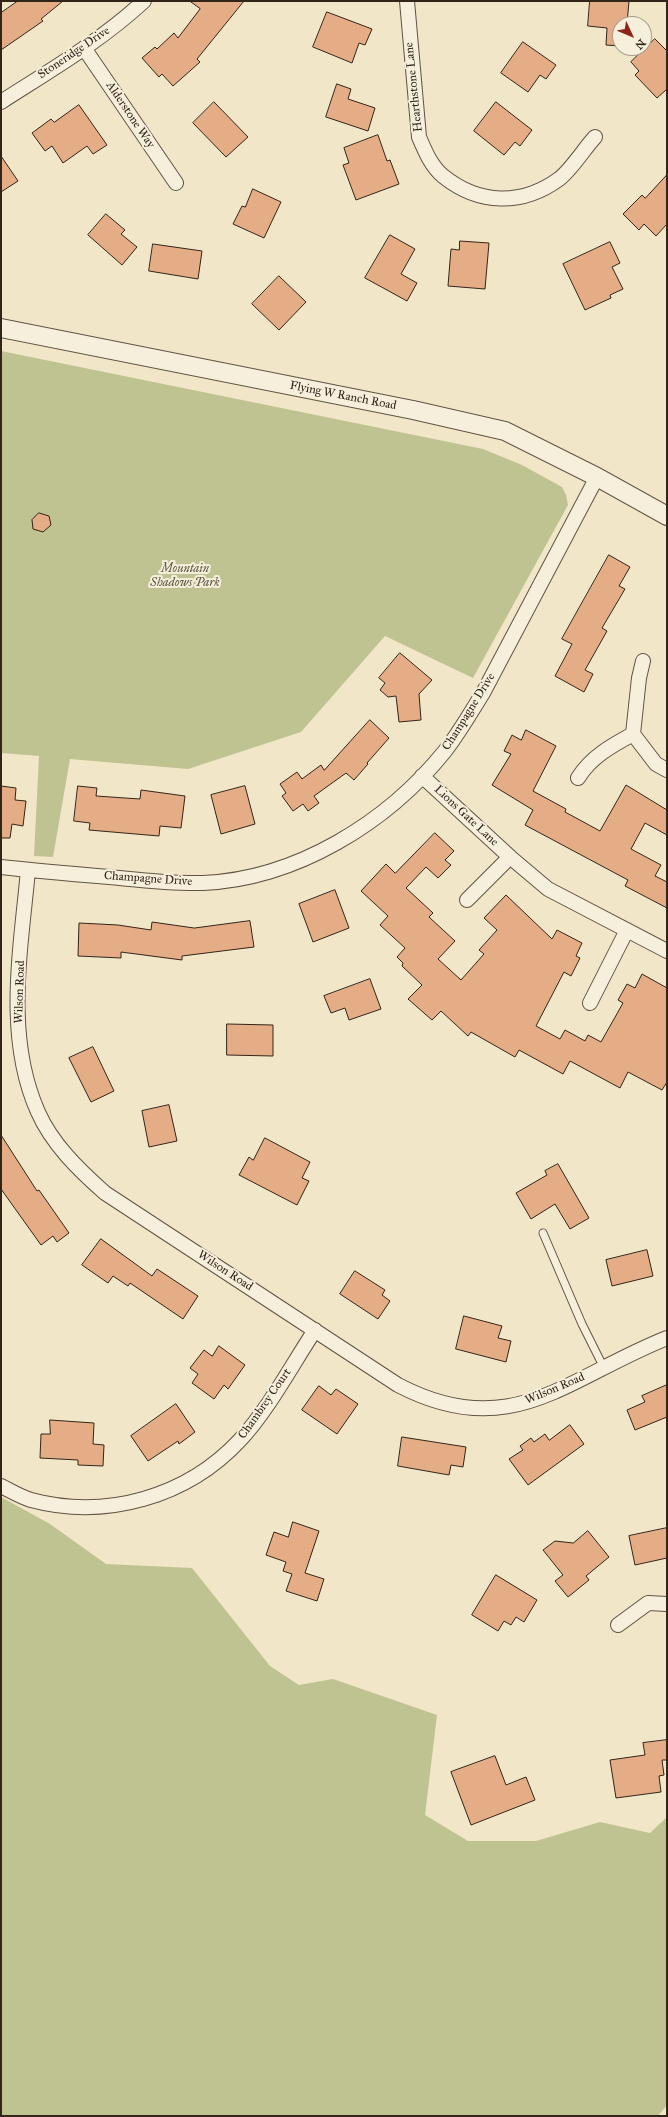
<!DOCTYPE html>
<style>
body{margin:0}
#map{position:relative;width:668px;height:2117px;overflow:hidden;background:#f1e6c7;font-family:"IM FELL Great Primer",serif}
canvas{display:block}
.frame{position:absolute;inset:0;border:2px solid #33241a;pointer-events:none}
.north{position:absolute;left:612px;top:16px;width:40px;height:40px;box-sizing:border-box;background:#f6efdb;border:1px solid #a89e8e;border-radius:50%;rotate:134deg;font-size:11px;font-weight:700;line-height:16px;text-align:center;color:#33241a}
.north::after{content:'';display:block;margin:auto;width:14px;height:18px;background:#8f2418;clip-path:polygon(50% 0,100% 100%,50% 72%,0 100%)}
</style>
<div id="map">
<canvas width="668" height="2117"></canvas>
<div class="frame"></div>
<div class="north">N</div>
</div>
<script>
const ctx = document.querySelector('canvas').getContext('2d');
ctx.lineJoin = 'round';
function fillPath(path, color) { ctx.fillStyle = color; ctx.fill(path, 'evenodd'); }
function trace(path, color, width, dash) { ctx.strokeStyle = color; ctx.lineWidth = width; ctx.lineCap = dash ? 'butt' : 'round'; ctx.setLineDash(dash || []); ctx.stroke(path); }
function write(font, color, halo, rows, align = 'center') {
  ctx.font = font + ' "IM FELL Great Primer",serif'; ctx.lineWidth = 4; ctx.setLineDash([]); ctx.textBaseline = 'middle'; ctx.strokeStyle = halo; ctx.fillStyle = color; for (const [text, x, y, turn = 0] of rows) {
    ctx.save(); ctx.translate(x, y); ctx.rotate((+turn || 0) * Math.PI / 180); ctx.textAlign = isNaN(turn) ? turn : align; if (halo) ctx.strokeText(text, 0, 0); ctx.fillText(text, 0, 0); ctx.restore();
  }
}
fillPath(new Path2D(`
 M 1,351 L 483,449 L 522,465 L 562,487 L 566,495 L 568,505 L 473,678 L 385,636 L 301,732 L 188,769 L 70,759 L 53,857 L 34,856 L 39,756 L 1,753 Z
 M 1,1497 L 50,1524 L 106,1564 L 192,1568 L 270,1666 L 299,1685 L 333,1679 L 437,1715 L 425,1815 L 468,1841 L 536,1841 L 600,1822 L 650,1833 L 667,1817 L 667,2105 L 658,2116 L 1,2116 Z`), '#bfc392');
const building = new Path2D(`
 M 18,1 L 63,1 L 41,19 L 43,21 L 1,50 L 1,13 Z
 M 190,1 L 244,1 L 197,59 L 200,62 L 173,86 L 162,74 L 159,77 L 142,58 L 155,47 L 157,49 L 174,33 L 178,38 L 200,9 Z
 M 590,1 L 629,1 L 627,24 L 620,24 L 620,46 L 606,45 L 607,28 L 588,26 Z
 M 327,12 L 372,29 L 365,45 L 359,43 L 352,63 L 313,47 Z
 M 655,39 L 667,51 L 667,89 L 657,98 L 635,75 L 639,71 L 631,62 Z
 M 523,42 L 556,65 L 546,79 L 540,75 L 528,92 L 501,73 Z
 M 337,84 L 351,89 L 348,99 L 375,108 L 368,131 L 326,117 Z
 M 214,102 L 248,137 L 226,157 L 193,123 Z
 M 496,102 L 532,130 L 520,146 L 515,142 L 504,155 L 474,131 Z
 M 79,105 L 107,145 L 93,154 L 87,146 L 63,163 L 52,146 L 45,151 L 32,133 L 51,119 L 54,122 Z
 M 378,135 L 387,161 L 390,160 L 399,184 L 356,200 L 343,165 L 349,163 L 344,148 Z
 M 1,156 L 18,181 L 1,192 Z
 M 667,175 L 667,224 L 656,236 L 644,224 L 639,230 L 623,214 L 642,195 L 645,198 Z
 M 253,189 L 281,202 L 264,238 L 233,224 L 242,206 L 245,207 Z
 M 106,214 L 125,230 L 121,234 L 137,247 L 122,265 L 88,235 Z
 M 390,235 L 415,249 L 401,274 L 417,283 L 407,301 L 365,278 Z
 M 460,241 L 489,243 L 485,289 L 448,286 L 451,249 L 459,250 Z
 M 610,242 L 620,263 L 612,267 L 623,289 L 610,295 L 611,298 L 585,310 L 563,264 Z
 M 153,244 L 202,251 L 198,279 L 149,271 Z
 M 279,276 L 306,302 L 279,330 L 252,304 Z
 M 39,513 L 49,516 L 51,525 L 43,532 L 33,529 L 32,520 Z
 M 609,555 L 630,567 L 619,586 L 625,589 L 602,628 L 607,631 L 585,670 L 593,674 L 584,692 L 555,676 L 572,644 L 562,639 Z
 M 400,653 L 432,680 L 419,694 L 421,720 L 399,722 L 396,696 L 388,697 L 380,690 L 385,683 L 379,678 Z
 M 370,720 L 389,738 L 367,763 L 368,764 L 354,780 L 346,773 L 314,796 L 319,803 L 308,811 L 303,804 L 293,811 L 282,796 L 286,793 L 280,784 L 297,772 L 302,779 L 321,765 L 324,770 Z
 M 526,730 L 556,746 L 533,791 L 566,809 L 565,812 L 600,831 L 626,785 L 667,810 L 667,835 L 645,823 L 631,849 L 661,865 L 655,876 L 667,882 L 667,908 L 625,886 L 628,880 L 525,825 L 533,810 L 492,785 L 511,754 L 504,751 L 512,735 L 521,740 Z
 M 1,786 L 16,788 L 15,800 L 26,801 L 23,826 L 12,824 L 10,838 L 1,838 Z
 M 78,786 L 97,788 L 96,796 L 140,799 L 141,790 L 185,796 L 181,828 L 160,826 L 159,836 L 89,830 L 90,823 L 74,821 Z
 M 245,786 L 255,824 L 221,834 L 211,795 Z
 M 435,833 L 454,851 L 445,860 L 451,865 L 438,878 L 426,867 L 406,888 L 433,913 L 429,917 L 455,941 L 438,959 L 461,980 L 484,954 L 479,950 L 497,930 L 484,918 L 506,895 L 552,939 L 557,930 L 582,943 L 576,956 L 580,958 L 571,976 L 564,972 L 536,1026 L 560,1039 L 565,1030 L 585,1041 L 588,1035 L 601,1042 L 623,1003 L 618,1000 L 627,984 L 635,988 L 642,974 L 667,988 L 667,1082 L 662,1090 L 628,1072 L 620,1088 L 570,1061 L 563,1074 L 519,1050 L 515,1057 L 471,1032 L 468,1036 L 441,1011 L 432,1020 L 408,999 L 422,985 L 402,966 L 403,963 L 397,957 L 405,948 L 380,925 L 388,916 L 361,891 L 386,864 L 395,873 Z
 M 335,890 L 349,928 L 313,942 L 299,904 Z
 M 250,921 L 254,947 L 182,956 L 182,960 L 121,952 L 121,958 L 78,956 L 79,923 L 118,925 L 151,930 L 152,922 L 194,928 Z
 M 370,979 L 381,1009 L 349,1020 L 345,1008 L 331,1013 L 324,996 Z
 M 227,1024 L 273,1025 L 273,1056 L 227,1055 Z
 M 93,1047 L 114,1091 L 91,1102 L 69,1058 Z
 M 169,1105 L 177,1141 L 149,1147 L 142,1111 Z
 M 1,1135 L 37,1191 L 39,1190 L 69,1233 L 57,1242 L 53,1236 L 41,1245 L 1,1189 Z
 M 265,1138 L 310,1162 L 302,1178 L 309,1181 L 297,1205 L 239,1175 L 249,1157 L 253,1160 Z
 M 558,1164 L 589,1218 L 570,1229 L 555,1204 L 531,1219 L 516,1193 L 547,1175 L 545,1171 Z
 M 101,1239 L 152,1276 L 157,1269 L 198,1296 L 183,1319 L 130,1283 L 128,1286 L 113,1276 L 108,1283 L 82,1265 Z
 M 647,1250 L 653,1276 L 612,1286 L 606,1260 Z
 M 355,1271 L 385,1290 L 382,1295 L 390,1301 L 378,1319 L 340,1294 Z
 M 464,1316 L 502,1326 L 498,1338 L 511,1341 L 506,1362 L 456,1349 Z
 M 219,1346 L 245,1365 L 228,1389 L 224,1385 L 214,1399 L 192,1383 L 198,1374 L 190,1368 L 204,1350 L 212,1356 Z
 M 667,1385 L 667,1417 L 635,1430 L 627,1410 L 645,1402 L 642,1396 Z
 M 319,1386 L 331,1395 L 336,1389 L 358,1404 L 337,1434 L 302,1410 Z
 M 176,1404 L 195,1432 L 179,1444 L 178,1441 L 148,1461 L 131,1436 Z
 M 50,1420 L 94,1423 L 93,1444 L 104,1445 L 103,1466 L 78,1465 L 78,1460 L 40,1458 L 41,1434 L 50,1434 Z
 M 570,1425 L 584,1444 L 528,1485 L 509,1459 L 523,1450 L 520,1446 L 531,1438 L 534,1442 L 545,1434 L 549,1440 Z
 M 402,1437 L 466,1447 L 463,1467 L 451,1465 L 449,1475 L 398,1466 Z
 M 293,1522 L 319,1531 L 305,1573 L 324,1579 L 317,1601 L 286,1591 L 292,1574 L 283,1571 L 286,1562 L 266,1555 L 274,1532 L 288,1537 Z
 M 667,1528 L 667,1558 L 635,1565 L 629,1536 Z
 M 588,1531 L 609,1557 L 586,1576 L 589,1580 L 568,1597 L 555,1581 L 563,1575 L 543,1550 L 555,1541 L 573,1543 Z
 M 496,1575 L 537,1600 L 524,1622 L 516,1617 L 511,1625 L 504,1621 L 498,1631 L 472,1615 Z
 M 667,1740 L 667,1760 L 662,1760 L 664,1775 L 659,1776 L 661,1792 L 616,1798 L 610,1760 L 645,1755 L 643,1743 Z
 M 495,1756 L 506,1785 L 526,1777 L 535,1800 L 471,1825 L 451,1772 Z`);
fillPath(building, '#e4ad85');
trace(building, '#33241a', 1);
const service = new Path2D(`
 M 543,1233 L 582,1324 L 604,1368`);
const minor = new Path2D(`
 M 407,1 L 419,137 C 425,151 431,166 443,176 C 479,205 522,206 559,179 C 571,170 584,149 595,137
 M 84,48 L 176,183
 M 1,102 C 49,71 101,41 144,1
 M 643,661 L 639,678 L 633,734 L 656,764 L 667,770
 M 422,776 L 510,857 L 548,889 L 667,951
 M 578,778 C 591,757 611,746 633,734
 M 1,867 C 37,871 73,874 109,877 C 140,880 171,884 203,883 C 296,879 387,823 445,751 C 459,733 471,712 483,693 L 597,477
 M 28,870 C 21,949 4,1036 38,1112 C 52,1144 79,1170 105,1193 L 398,1385 C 511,1444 566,1378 667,1338
 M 467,900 L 510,857
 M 590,1003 L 627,930
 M 1,1486 C 11,1491 21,1497 31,1500 C 106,1520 187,1497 240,1440 C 268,1410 292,1365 315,1330
 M 618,1625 L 648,1603 L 667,1604`);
const tertiary = new Path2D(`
 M 1,328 L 413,410 L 505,431 L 597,477 L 667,516`);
trace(service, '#625445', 9);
trace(minor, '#625445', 16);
trace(tertiary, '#625445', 20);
trace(service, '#f6efdb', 7);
trace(minor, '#f6efdb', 14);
trace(tertiary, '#f6efdb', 18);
write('12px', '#33241a', '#f6efdb', [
 ["Stoneridge Drive",74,53,-34],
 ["Hearthstone Lane",414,87,-96],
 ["Alderstone Way",130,115,56],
 ["Flying W Ranch Road",343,396,11],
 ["Champagne Drive",469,712,-58],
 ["Lions Gate Lane",466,816,43],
 ["Champagne Drive",148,879,4],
 ["Wilson Road",20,992,-88],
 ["Wilson Road",225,1271,33],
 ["Wilson Road",555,1389,-23],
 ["Chambrey Court",265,1404,-55]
]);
write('italic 12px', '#5d543e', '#f6efdb', [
 ["Mountain",185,569],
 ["Shadows Park",185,583]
]);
</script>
